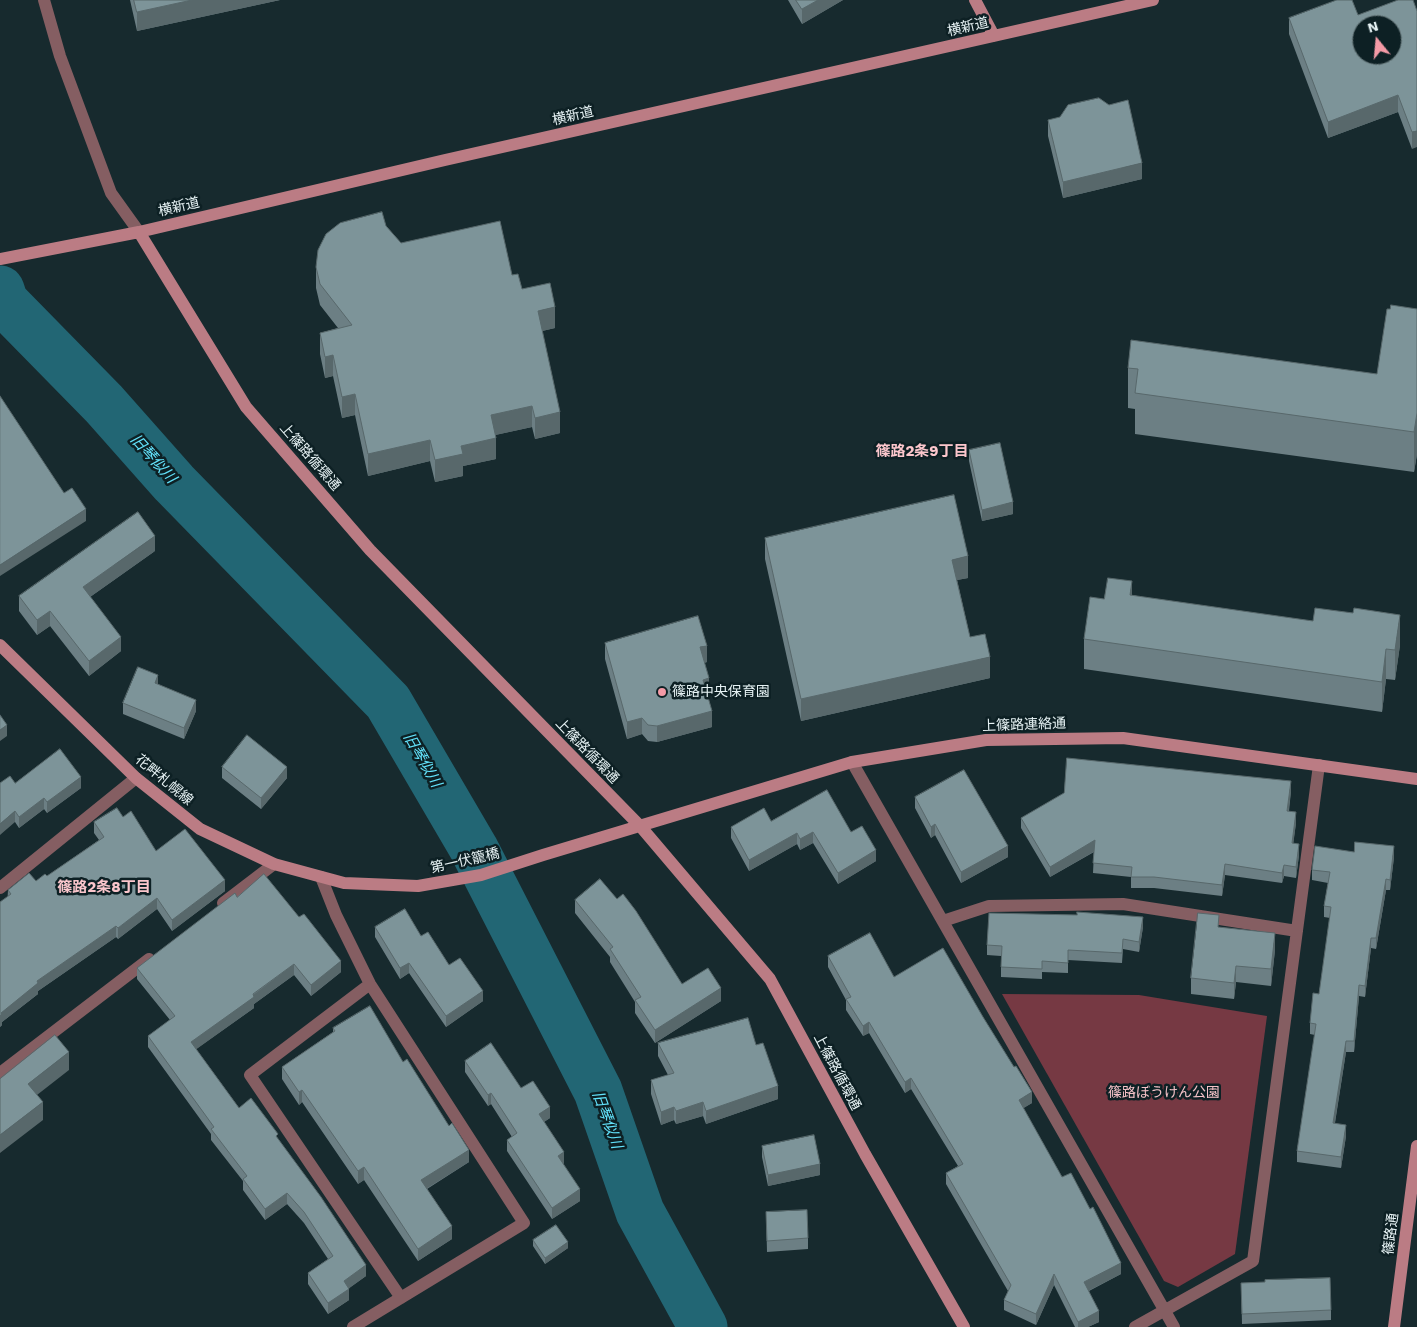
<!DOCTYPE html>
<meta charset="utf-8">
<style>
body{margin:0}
#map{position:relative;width:1417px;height:1327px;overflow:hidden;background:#172a2e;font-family:"Work Sans",sans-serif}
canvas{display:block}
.north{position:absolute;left:1352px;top:15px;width:50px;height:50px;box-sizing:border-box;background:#0d2024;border:1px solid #637477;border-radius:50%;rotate:343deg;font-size:14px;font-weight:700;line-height:20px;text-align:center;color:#e5f1f3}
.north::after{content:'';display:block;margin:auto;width:18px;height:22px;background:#f49aa6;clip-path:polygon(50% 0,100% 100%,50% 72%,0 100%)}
</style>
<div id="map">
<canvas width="1417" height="1327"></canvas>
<div class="north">N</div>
</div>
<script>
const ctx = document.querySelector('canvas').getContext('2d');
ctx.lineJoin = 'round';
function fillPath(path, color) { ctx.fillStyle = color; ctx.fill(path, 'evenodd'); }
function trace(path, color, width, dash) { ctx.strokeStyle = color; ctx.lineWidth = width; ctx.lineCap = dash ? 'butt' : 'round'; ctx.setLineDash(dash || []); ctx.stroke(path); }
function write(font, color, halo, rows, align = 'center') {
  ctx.font = font + ' "Work Sans","Noto Sans JP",sans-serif'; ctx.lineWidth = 5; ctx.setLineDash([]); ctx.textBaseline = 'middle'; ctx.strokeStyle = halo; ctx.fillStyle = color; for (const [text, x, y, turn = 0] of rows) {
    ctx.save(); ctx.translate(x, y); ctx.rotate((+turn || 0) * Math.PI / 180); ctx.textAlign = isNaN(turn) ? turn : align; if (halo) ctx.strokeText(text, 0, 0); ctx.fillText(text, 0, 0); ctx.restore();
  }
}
fillPath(new Path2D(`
 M 1002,994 L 1139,995 L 1267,1016 L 1235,1254 L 1178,1287 L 1164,1281 Z`), '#763943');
trace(new Path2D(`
 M 0,290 L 4,302 L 104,404 L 174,483 L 388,702 L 474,849 L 598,1091 L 640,1212 L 703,1327`), '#226674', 49);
trace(new Path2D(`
 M 44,0 L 60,56 L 111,193 L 139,232
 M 852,762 L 1174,1327
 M 321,877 L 336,915 L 370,984 L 524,1223 L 353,1327
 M 0,888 L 136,778
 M 223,903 L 274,864
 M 943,921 L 989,906 L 1123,904 L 1297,931
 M 370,984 L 250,1075 L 401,1298
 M 0,1073 L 149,959
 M 1135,1327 L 1253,1261 L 1319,765`), '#855e62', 12);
trace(new Path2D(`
 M 975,0 L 994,36
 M 139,232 L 246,407 L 370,550 L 641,827 L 770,979 L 865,1154 L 964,1327
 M 0,259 L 139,232 L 445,160 L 1153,0
 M 0,645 L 136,778 L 200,829 L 274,864 L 344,883 L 418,886 L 481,875 L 543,855 L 852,762 L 986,740 L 1123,738 L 1417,779
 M 1394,1327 L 1417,1146`), '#bb7c84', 12);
fillPath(new Path2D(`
 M 130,0 L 280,0 L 137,31 Z
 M 788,0 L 843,0 L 802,24 Z
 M 1413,0 L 1412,149 L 1398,112 L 1328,138 L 1289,34 L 1289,18 L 1358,15 Z
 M 1048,120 L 1142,179 L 1063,198 L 1048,136 Z
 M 386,226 L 401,243 L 512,275 L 522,289 L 555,328 L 542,331 L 560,433 L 535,439 L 532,427 L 495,435 L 496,459 L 463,466 L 463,476 L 435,482 L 430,461 L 368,476 L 355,415 L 342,418 L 333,376 L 325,378 L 320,354 L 320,333 L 338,328 L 320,305 L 316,288 L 316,267 Z
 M 1417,309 L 1417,454 L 1414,472 L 1135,434 L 1135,409 L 1128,408 L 1128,368 L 1377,374 Z
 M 969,450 L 1013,514 L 982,521 L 969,461 Z
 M 765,538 L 968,578 L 957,580 L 970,637 L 990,678 L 801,721 L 765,559 Z
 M 155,551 L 90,597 L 121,651 L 89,676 L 50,626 L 37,635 L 19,611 L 19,596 Z
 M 1132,595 L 1400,645 L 1395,680 L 1386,679 L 1382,712 L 1084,669 L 1084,639 L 1104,599 Z
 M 605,643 L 707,662 L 704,663 L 709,694 L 707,695 L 712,727 L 657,742 L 648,741 L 642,734 L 627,739 L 605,659 Z
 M 158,684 L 196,711 L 184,739 L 123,714 L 123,703 Z
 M 222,767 L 287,778 L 261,809 L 222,778 Z
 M 15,783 L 81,788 L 47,813 L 44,809 L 19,828 L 15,822 Z
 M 1291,791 L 1289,811 L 1296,823 L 1293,844 L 1299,855 L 1296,878 L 1284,876 L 1282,883 L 1225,875 L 1222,896 L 1154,888 L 1131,888 L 1131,877 L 1093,873 L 1094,852 L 1050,877 L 1021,828 L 1021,818 Z
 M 915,797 L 1008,857 L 961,883 L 935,835 L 931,838 L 915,808 Z
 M 123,817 L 156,851 L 225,891 L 172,931 L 157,909 L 118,939 L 116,937 L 38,991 L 38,994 L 2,1022 L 2,1025 L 0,1027 L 8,890 L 36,881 L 47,876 L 99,840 L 94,833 L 94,822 Z
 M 771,821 L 851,832 L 876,861 L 838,884 L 813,843 L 800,850 L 797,844 L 749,871 L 731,838 L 731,827 Z
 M 1394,857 L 1390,890 L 1386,890 L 1376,949 L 1371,948 L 1365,997 L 1359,996 L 1354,1052 L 1346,1052 L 1335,1123 L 1346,1136 L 1341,1168 L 1297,1162 L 1297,1151 L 1315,1035 L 1310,1034 L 1310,1023 L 1319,994 L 1330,918 L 1324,917 L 1324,906 L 1328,883 L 1312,880 L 1312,870 Z
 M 237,897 L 341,972 L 311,996 L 294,975 L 254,1004 L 254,1008 L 196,1049 L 239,1108 L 278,1139 L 366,1276 L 349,1288 L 349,1300 L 328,1314 L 308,1284 L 308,1273 L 328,1259 L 304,1223 L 287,1204 L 265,1220 L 243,1190 L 243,1181 L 211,1140 L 211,1134 L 148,1047 L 148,1036 L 170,1020 L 137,979 L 137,968 Z
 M 575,900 L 682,984 L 721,1001 L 655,1043 L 635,1013 L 635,1002 L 610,962 L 610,957 L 575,913 Z
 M 375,927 L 421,936 L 483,1001 L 446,1027 L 409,973 L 400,979 L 375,937 Z
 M 1143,927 L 1139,952 L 1123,949 L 1122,963 L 1068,960 L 1068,973 L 1042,972 L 1042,979 L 1001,977 L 1001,956 L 987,955 L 987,945 Z
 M 1219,927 L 1275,950 L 1271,986 L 1236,982 L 1234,999 L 1191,994 L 1191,978 Z
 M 828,956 L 894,977 L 1032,1103 L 1023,1108 L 1062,1177 L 1121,1274 L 1089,1291 L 1099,1322 L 1088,1327 L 1075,1327 L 1054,1285 L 1036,1325 L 1004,1310 L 1004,1300 L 1008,1291 L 946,1184 L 946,1173 L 958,1166 L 911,1089 L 905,1093 L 869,1033 L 863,1036 L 846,1010 L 846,1000 L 828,967 Z
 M 333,1028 L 403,1062 L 469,1162 L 427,1189 L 452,1239 L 418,1261 L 364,1180 L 358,1184 L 302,1102 L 299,1105 L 282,1079 L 282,1067 L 333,1032 Z
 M 658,1043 L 756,1045 L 778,1099 L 706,1124 L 703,1116 L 676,1124 L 674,1120 L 661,1125 L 651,1094 L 651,1080 L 668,1075 L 658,1056 Z
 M 465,1061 L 521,1088 L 550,1118 L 544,1122 L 564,1163 L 563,1164 L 580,1201 L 552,1219 L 507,1151 L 507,1140 L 512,1137 L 491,1104 L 488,1106 L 465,1072 Z
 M 762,1146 L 820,1175 L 768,1186 L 762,1157 Z
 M 766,1212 L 808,1238 L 808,1249 L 767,1252 Z
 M 533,1240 L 568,1248 L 545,1264 L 533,1246 Z
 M 1241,1283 L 1331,1310 L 1331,1320 L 1242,1324 Z`), '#6c7f84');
fillPath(new Path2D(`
 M 192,0 L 280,0 L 137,31 L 137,12 Z
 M 818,0 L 843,0 L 802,24 L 802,9 Z
 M 1398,95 L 1398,112 L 1328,138 L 1328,122 Z
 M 1417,131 L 1417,147 L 1412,149 L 1412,132 Z
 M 1142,163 L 1142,179 L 1063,198 L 1063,182 Z
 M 555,307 L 555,328 L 538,332 L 538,311 Z
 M 333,355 L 333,376 L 325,378 L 325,357 Z
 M 355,394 L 355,415 L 342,418 L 342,397 Z
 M 532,406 L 532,427 L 491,436 L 491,415 Z
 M 560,412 L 560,433 L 535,439 L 535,418 Z
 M 1417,413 L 1417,454 L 1414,472 L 1414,432 Z
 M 496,438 L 496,459 L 463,466 L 463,476 L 435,482 L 435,460 L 461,446 Z
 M 430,440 L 430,461 L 368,476 L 368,454 Z
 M 1013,502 L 1013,514 L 982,521 L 982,510 Z
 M 86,509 L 86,521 L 0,576 L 0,565 Z
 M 155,536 L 155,551 L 83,602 L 83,587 Z
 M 968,556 L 968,578 L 952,581 L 952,560 Z
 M 1132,581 L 1132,611 L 1130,595 Z
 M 50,611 L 50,626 L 37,635 L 37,620 Z
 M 1400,615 L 1400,645 L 1395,680 L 1395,650 Z
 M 121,637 L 121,651 L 89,676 L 89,661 Z
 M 707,646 L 707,662 L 700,664 L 700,647 Z
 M 1386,649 L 1386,679 L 1382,712 L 1382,682 Z
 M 990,657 L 990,678 L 801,721 L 801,699 Z
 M 158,675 L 158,686 L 155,683 Z
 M 709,678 L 709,694 L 703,696 L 703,680 Z
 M 196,700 L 196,711 L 184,739 L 184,728 Z
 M 712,711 L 712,727 L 657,742 L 657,726 Z
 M 642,718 L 642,734 L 627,739 L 627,722 Z
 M 7,725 L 7,736 L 0,741 L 0,730 Z
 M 287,767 L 287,778 L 261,809 L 261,798 Z
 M 81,777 L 81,788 L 47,813 L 47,802 Z
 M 1291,781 L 1291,791 L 1287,822 L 1287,811 Z
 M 44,798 L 44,809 L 19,828 L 19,817 Z
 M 15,811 L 15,822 L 0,835 L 0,824 Z
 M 1296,812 L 1296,823 L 1292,854 L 1292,843 Z
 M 935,824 L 935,835 L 931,838 L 931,827 Z
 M 813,832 L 813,843 L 800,850 L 800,839 Z
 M 797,833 L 797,844 L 749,871 L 749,860 Z
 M 1095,840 L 1095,851 L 1050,877 L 1050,867 Z
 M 1299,844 L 1299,855 L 1296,878 L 1296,867 Z
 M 1008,846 L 1008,857 L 961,883 L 961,872 Z
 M 1394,846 L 1394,857 L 1390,890 L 1390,880 Z
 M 876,850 L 876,861 L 838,884 L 838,873 Z
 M 1225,864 L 1225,875 L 1222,896 L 1222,885 Z
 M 1284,865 L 1284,876 L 1282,883 L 1282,873 Z
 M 1386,879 L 1386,890 L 1376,949 L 1376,938 Z
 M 225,880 L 225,891 L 172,931 L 172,920 Z
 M 157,898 L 157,909 L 118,939 L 118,928 Z
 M 1143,917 L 1143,927 L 1139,952 L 1139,942 Z
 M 116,926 L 116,937 L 38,991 L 38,994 L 2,1022 L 2,1025 L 0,1027 L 0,1016 L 1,1013 L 37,981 Z
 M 1275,933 L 1275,950 L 1271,986 L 1271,969 Z
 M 1371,938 L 1371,948 L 1365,997 L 1365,986 Z
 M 341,961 L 341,972 L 311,996 L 311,985 Z
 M 409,963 L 409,973 L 400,979 L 400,968 Z
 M 294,964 L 294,975 L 254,1004 L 254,1008 L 191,1053 L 191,1042 Z
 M 1236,966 L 1236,982 L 1234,999 L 1234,983 Z
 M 1359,985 L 1359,996 L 1354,1052 L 1354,1041 Z
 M 721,988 L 721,1001 L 655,1043 L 655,1030 Z
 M 483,991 L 483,1001 L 446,1027 L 446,1016 Z
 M 869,1022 L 869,1033 L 863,1036 L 863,1026 Z
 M 1346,1041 L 1346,1052 L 1333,1134 L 1333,1123 Z
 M 69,1052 L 69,1070 L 28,1102 L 28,1084 Z
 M 911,1078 L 911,1089 L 905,1093 L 905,1082 Z
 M 778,1086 L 778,1099 L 706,1124 L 706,1111 Z
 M 302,1090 L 302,1102 L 299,1105 L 299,1092 Z
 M 1032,1092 L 1032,1103 L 1019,1111 L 1019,1100 Z
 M 491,1093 L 491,1104 L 488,1106 L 488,1095 Z
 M 43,1102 L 43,1120 L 0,1153 L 0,1135 Z
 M 703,1102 L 703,1116 L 676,1124 L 676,1111 Z
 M 550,1107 L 550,1118 L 539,1125 L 539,1114 Z
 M 674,1107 L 674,1120 L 661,1125 L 661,1112 Z
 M 1346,1125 L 1346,1136 L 1341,1168 L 1341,1157 Z
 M 469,1150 L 469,1162 L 421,1192 L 421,1180 Z
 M 564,1152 L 564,1163 L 558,1167 L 558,1156 Z
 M 820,1164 L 820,1175 L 768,1186 L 768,1175 Z
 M 364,1167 L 364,1180 L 358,1184 L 358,1171 Z
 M 580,1189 L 580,1201 L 552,1219 L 552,1208 Z
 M 287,1193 L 287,1204 L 265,1220 L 265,1209 Z
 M 452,1226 L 452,1239 L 418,1261 L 418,1249 Z
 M 568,1242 L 568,1248 L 545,1264 L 545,1258 Z
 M 1121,1263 L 1121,1274 L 1084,1293 L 1084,1282 Z
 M 366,1265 L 366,1276 L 344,1292 L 344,1281 Z
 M 1054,1274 L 1054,1285 L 1036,1325 L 1036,1314 Z
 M 349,1289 L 349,1300 L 328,1314 L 328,1303 Z
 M 1099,1311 L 1099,1322 L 1088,1327 L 1078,1327 L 1078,1322 Z`), '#58686b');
const building = new Path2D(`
 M 134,0 L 192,0 L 137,12 Z
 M 796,0 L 818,0 L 802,9 Z
 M 1337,0 L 1352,0 L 1358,15 L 1398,0 L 1413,0 L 1417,11 L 1417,131 L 1412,132 L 1398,95 L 1328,122 L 1289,18 ZM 1362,25 L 1392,25 L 1392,55 L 1362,55 Z
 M 1099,98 L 1109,105 L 1128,100 L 1142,163 L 1063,182 L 1048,120 L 1060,117 L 1068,105 Z
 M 382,212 L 386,226 L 401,243 L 500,221 L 512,275 L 518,274 L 522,289 L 550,283 L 555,307 L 538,311 L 560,412 L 535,418 L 532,406 L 491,415 L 496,438 L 461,446 L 463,454 L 435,460 L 430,440 L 368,454 L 355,394 L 342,397 L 333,355 L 325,357 L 320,333 L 352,325 L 320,284 L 316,267 L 318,250 L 326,234 L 340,223 Z
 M 1391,305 L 1417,309 L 1417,413 L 1414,432 L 1135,393 L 1138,369 L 1128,368 L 1131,340 L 1377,374 L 1387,309 L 1390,309 Z
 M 0,396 L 64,493 L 72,488 L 86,509 L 0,565 Z
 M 1000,443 L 1013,502 L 982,510 L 969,450 Z
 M 954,495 L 968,556 L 952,560 L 970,637 L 985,634 L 990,657 L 801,699 L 765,538 Z
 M 138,512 L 155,536 L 83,587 L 121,637 L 89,661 L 50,611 L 37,620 L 19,596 Z
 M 1108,578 L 1132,581 L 1130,595 L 1313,621 L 1315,608 L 1353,613 L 1354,608 L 1400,615 L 1395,650 L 1386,649 L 1382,682 L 1084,639 L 1090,597 L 1104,599 Z
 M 698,616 L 707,646 L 700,647 L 709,678 L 703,680 L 712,711 L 657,726 L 648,725 L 642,718 L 627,722 L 605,643 Z
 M 138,667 L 158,675 L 155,683 L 196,700 L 184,728 L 123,703 Z
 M 0,715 L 7,725 L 0,730 Z
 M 247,735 L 287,767 L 261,798 L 222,767 Z
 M 60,749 L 81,777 L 47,802 L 44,798 L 19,817 L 15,811 L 0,824 L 0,783 L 10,776 L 15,783 Z
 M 1067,758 L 1291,781 L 1287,811 L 1296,812 L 1292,843 L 1299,844 L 1296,867 L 1284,865 L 1282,873 L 1225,864 L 1222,885 L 1154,877 L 1131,877 L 1132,867 L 1093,863 L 1095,840 L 1050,867 L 1021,818 L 1064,793 Z
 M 964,770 L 1008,846 L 961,872 L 935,824 L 931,827 L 915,797 Z
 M 827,790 L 851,832 L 862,826 L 876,850 L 838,873 L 813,832 L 800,839 L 797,833 L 749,860 L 731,827 L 764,808 L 771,821 Z
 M 117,808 L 123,817 L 131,811 L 156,851 L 185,829 L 225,880 L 172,920 L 157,898 L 118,928 L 116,926 L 37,981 L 38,983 L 1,1013 L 2,1014 L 0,1016 L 0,902 L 11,894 L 8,890 L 29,873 L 36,881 L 45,874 L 47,876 L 104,837 L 94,822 Z
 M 1355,842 L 1394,846 L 1390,880 L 1386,879 L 1376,938 L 1371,938 L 1365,986 L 1359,985 L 1354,1041 L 1346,1041 L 1333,1123 L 1346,1125 L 1341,1157 L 1297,1151 L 1316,1024 L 1310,1023 L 1313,993 L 1319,994 L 1331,907 L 1324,906 L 1330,872 L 1312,870 L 1315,846 L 1354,852 Z
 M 264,874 L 299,917 L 304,914 L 341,961 L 311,985 L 294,964 L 253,994 L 254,997 L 191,1042 L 239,1108 L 251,1098 L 278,1134 L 276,1136 L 321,1197 L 366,1265 L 344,1281 L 349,1289 L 328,1303 L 308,1273 L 333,1256 L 304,1212 L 287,1193 L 265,1209 L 243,1179 L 247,1176 L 211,1129 L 214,1127 L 148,1036 L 175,1016 L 137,968 L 235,893 L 237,897 Z
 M 600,879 L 617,899 L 623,894 L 636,911 L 682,984 L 708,968 L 721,988 L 655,1030 L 635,1000 L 641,997 L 610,949 L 613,947 L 575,900 Z
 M 405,909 L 421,936 L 428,932 L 449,965 L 460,958 L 483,991 L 446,1016 L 409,963 L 400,968 L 375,927 Z
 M 1077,912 L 1143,917 L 1139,942 L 1123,939 L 1122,953 L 1068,950 L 1068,963 L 1042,961 L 1042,969 L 1001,967 L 1002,946 L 987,945 L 989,913 L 1077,915 Z
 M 1198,913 L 1219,915 L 1218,927 L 1275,933 L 1271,969 L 1236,966 L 1234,983 L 1191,978 Z
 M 870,933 L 894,977 L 943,948 L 983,1017 L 1014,1067 L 1016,1066 L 1032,1092 L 1019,1100 L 1062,1177 L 1071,1173 L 1090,1209 L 1093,1207 L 1121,1263 L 1084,1282 L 1099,1311 L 1078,1322 L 1054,1274 L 1036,1314 L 1004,1300 L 1011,1285 L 946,1173 L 963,1164 L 911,1078 L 905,1082 L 869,1022 L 863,1026 L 846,999 L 851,997 L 828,956 Z
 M 370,1006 L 403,1062 L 407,1059 L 449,1126 L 452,1123 L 469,1150 L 421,1180 L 452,1226 L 418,1249 L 364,1167 L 358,1171 L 302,1090 L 299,1092 L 282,1067 L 335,1031 L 333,1028 Z
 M 748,1018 L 756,1045 L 763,1043 L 778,1086 L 706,1111 L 703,1102 L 676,1111 L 674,1107 L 661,1112 L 651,1080 L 674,1073 L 658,1043 Z
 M 55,1035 L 69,1052 L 28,1084 L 43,1102 L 0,1135 L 0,1079 Z
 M 491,1043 L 521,1088 L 533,1081 L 550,1107 L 539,1114 L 564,1152 L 558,1156 L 580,1189 L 552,1208 L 507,1140 L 517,1133 L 491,1093 L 488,1095 L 465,1061 Z
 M 814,1135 L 820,1164 L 768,1175 L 762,1146 Z
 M 807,1210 L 808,1238 L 767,1241 L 766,1212 Z
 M 556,1225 L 568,1242 L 545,1258 L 533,1240 Z
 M 1330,1278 L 1331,1310 L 1242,1314 L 1241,1283 L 1265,1282 L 1265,1280 Z`);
fillPath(building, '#7d9499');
trace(building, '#58686b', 1);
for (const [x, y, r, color] of [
 [662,692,5,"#f49aa6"]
]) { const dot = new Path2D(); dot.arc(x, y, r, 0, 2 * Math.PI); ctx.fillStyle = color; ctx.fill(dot); trace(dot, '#0d2024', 2); }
write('14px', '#e5f1f3', '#0d2024', [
 ["横新道",968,27,-13],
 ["横新道",573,116,-13],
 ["横新道",179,207,-13],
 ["上篠路循環通",310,457,49],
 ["上篠路連絡通",1024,725,-2],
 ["上篠路循環通",587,751,46],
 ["花畔札幌線",164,780,40],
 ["第一伏籠橋",465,861,-13],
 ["上篠路循環通",837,1072,62],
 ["篠路通",1391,1234,-83]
]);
write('14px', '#e5f1f3', '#0d2024', [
 ["篠路中央保育園",672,692]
], 'left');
write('14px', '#f5c2c8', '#0d2024', [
 ["篠路ぼうけん公園",1164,1093]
]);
write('bold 15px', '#fbc6cc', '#0d2024', [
 ["篠路2条9丁目",922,452],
 ["篠路2条8丁目",104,888]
]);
write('italic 15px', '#63e3fc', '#0d2024', [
 ["旧琴似川",153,459,48],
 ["旧琴似川",422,760,60],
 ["旧琴似川",607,1120,70]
]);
</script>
